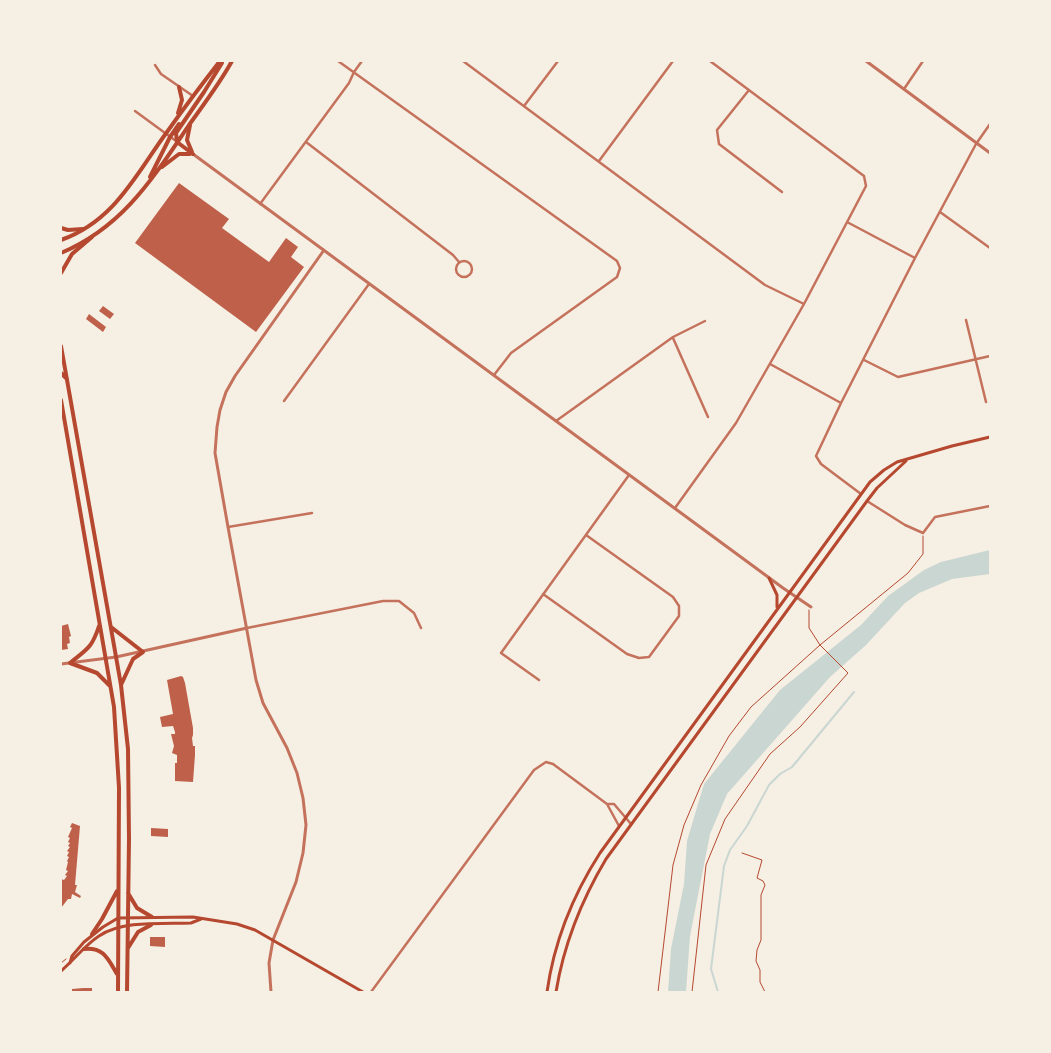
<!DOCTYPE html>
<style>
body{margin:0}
#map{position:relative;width:1051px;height:1053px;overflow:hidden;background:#f6efe4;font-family:Rubik,sans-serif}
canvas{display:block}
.frame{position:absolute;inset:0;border:62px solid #f6efe4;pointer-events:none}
</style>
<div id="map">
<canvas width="1051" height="1053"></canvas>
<div class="frame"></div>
</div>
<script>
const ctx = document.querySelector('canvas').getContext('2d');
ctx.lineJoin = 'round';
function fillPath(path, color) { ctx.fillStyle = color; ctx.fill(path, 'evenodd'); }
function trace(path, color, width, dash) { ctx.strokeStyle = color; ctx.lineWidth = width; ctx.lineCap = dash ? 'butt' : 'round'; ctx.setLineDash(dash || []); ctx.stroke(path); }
fillPath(new Path2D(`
 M 990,550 L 990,574 L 952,579 L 919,593 L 905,603 L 866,645 L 830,677 L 727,794 L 710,834 L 690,936 L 686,992 L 668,992 L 671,949 L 684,884 L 687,841 L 704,784 L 780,690 L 861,625 L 888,596 L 924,570 L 941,562 Z`), '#c9d6d2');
trace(new Path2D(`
 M 718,992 L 711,969 L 724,866 L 730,850 L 747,826 L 769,785 L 780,774 L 792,767 L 854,692`), '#c9d6d2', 2);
fillPath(new Path2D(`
 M 179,183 L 229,219 L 222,228 L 269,262 L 286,238 L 298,247 L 291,257 L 304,267 L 256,332 L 135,243 Z
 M 103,306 L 114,314 L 110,319 L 99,311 Z
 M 89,314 L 106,327 L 103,332 L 86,319 Z
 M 68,624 L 71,636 L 69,637 L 70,643 L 67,644 L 68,649 L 61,650 L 61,626 Z
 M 181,676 L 183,677 L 185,683 L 193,728 L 193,735 L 192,738 L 193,746 L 195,746 L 195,755 L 193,782 L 175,781 L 175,763 L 177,763 L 177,755 L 172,753 L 174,746 L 171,734 L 175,734 L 175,732 L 173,726 L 162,727 L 160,717 L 173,714 L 167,680 Z
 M 72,823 L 80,826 L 75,885 L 77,885 L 75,892 L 81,896 L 80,898 L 72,894 L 71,899 L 68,899 L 61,908 L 61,879 L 64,880 L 67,876 L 65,875 L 68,871 L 66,870 L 68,862 L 67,861 L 69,857 L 67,856 L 69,852 L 67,851 L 70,847 L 68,846 L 70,843 L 68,842 L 70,838 L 68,837 L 72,828 L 70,827 Z
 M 151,828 L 168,829 L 168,837 L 151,836 Z
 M 150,937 L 165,937 L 165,947 L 150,946 Z
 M 83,988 L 92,988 L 92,992 L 72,992 L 72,989 Z`), '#bf614a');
trace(new Path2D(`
 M 742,853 L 762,860 L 757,878 L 763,881 L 765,885 L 761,895 L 761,940 L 757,950 L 756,961 L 760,970 L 760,982 L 765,992
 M 61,963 L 66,959
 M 658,992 L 673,865 L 684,825 L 701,785 L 729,736 L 751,707 L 820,645 L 908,573 L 923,554 L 923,536
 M 692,992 L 706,865 L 725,819 L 770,754 L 800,727 L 848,673 L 820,645 L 809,628 L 809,610`), '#b5482f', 1);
trace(new Path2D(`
 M 338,61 L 617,261 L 620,268 L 617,277 L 511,353 L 494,375
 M 463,61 L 765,285 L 804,304
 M 155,65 L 161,74 L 193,96
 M 904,89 L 923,61
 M 749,90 L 717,130 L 719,144 L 782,192
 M 524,106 L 558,61
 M 135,111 L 176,141
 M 306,142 L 453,255 L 459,262
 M 599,161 L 673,61
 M 260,204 L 349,83 L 354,72 L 362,61
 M 940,212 L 990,248
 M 847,222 L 915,258
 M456 269a8 8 0 1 1 16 0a8 8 0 1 1-16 0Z
 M 966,320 L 986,402
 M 673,338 L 708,417
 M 864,360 L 898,377 L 990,356
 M 770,364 L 841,403
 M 284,401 L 369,284
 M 556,421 L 673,337 L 705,321
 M 861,494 L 821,464 L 816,456 L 841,403 L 915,258 L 976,144 L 990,124
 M 867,501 L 905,525 L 923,533 L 935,517 L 990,506
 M 675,508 L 736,423 L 804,304 L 866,186 L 864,176 L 710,61
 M 228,527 L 312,513
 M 543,594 L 627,654 L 639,658 L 649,657 L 679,616 L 679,606 L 673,597 L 586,535
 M 247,628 L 383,601 L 399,601 L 414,613 L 421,628
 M 539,680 L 501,653 L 629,475
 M 607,804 L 614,804 L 631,824
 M 371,992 L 534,770 L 546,762 L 553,764 L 607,804 L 619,826`), '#c5725c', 2.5);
trace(new Path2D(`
 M 866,61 L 990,153
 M 193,154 L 783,588 L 811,607
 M 61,664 L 116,657 L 247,628
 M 271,992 L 269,963 L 273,940 L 296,882 L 303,853 L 306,825 L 303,798 L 297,773 L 287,748 L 263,703 L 256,680 L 228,527 L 215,453 L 217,427 L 220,410 L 226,392 L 235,376 L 324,250`), '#c5725c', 3);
trace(new Path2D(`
 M 769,578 L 777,595 L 777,607
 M 70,963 L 72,956 L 84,942 L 103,927 L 118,918 L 193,917 L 237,924 L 255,930 L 363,992
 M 61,971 C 74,960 85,945 99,936 C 122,920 163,924 191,923 L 201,919
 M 547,992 C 554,942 573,895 600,853 L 870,482 L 884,470 L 897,462 L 952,446 L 990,437
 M 556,992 C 564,943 581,901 606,859 L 867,501 L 877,488 L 906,461`), '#b5482f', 3);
trace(new Path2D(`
 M 178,113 L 182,100 L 179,87
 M 190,125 L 187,140 L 192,152
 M 193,154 L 177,142 L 176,133 L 204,92 L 222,63
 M 162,167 L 179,154 L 190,154
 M 150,177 L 170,137 L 179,124
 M 61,240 C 115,221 136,174 167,132 C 184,108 202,84 220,61
 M 61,253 C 123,227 153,178 189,125 C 204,104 220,83 232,61`), '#b5482f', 4);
trace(new Path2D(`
 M 61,228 L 68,230 L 83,229
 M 61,273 L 72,254 L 92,237
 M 61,346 L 121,685 L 128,749 L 129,839 L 127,992
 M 61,373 L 67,379
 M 61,400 L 114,707 L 119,788 L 118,992
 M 111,627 L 143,652 L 133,659 L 121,685
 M 70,663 C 87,649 92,648 99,626
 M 70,663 L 97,673 L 110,686
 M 128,893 L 137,908 L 152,917
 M 92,934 L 102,919 L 117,891
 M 128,948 L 138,932 L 151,925
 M 84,949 C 104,947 108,959 117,974`), '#b5482f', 4);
</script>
